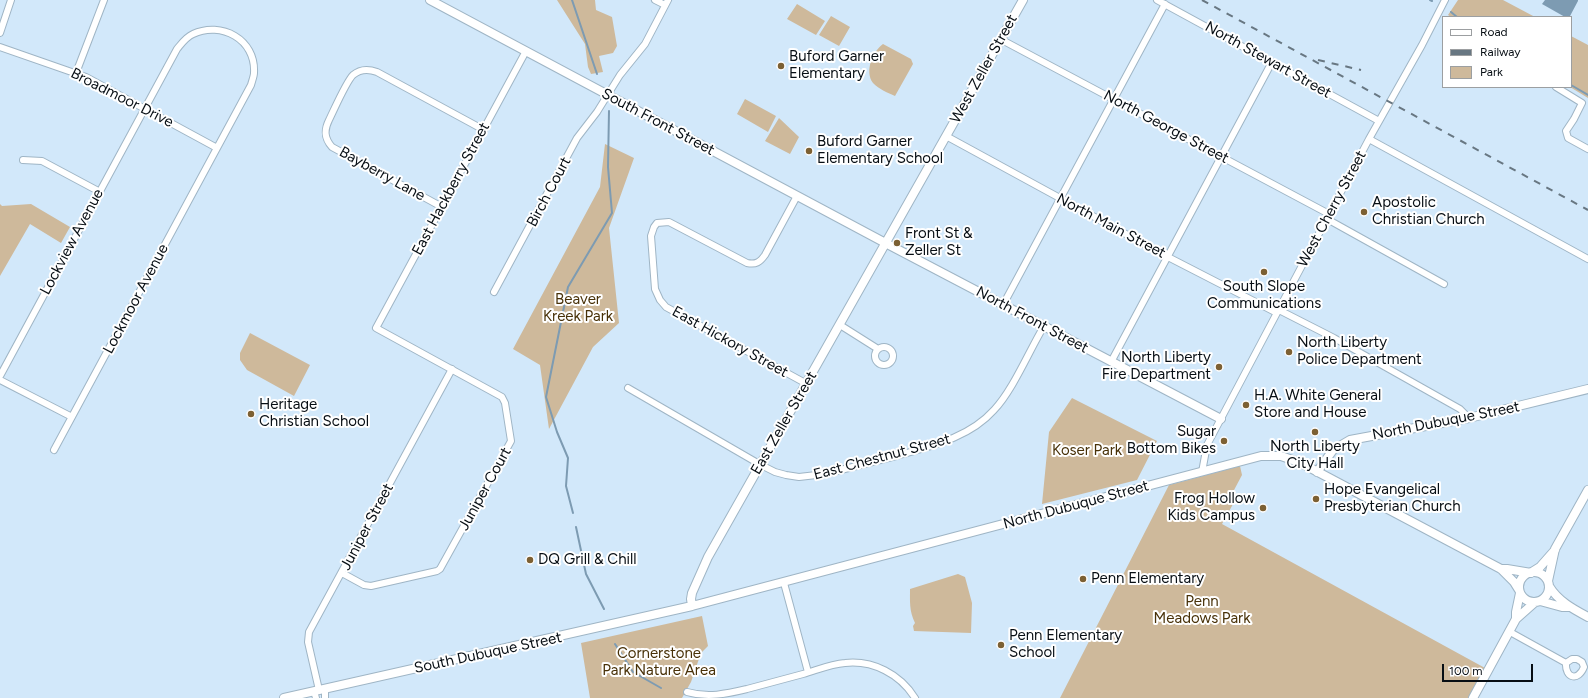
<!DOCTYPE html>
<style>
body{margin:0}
#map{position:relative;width:1588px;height:698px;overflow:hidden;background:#d2e8fa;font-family:Figtree,sans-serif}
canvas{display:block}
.legend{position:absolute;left:1442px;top:16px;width:130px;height:72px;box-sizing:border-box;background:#fff;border:1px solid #9c9fa1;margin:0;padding:5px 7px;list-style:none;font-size:12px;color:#070e14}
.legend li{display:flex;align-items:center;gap:8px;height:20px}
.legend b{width:20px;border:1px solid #9c9fa1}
.scale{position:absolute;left:1442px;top:664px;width:91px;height:18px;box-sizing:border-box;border:2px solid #070e14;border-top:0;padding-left:5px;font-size:12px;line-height:14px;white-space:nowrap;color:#070e14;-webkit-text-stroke:3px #fff;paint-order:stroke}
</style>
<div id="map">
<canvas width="1588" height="698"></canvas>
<ul class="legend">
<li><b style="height:5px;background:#fff"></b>Road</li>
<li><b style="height:5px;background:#687782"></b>Railway</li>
<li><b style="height:11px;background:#ceb99b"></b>Park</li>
</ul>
<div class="scale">100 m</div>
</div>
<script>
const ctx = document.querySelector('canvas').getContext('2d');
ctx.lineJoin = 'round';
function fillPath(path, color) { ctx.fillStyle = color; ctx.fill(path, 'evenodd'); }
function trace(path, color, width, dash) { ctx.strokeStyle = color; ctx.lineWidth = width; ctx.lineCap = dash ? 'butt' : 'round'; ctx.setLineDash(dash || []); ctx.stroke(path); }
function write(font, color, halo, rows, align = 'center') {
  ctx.font = font + ' Figtree,sans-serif'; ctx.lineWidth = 4; ctx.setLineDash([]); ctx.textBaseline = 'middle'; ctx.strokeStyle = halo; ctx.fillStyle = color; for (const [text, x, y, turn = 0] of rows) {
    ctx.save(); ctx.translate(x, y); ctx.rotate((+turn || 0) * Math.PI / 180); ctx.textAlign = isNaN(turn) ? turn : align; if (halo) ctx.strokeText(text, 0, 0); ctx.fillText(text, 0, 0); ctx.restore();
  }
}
fillPath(new Path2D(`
 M 557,0 L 595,0 L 596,10 L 612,17 L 617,46 L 613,53 L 599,56 L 603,72 L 591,74 L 588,67 L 585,44 Z
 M 1458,0 L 1503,0 L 1535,17 L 1451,17 L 1448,15 Z
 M 797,4 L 825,21 L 816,35 L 787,19 Z
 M 831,16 L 850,27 L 839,46 L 819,35 Z
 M 1571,36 L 1588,45 L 1588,98 L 1570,87 L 1571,87 Z
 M 883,44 L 911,59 L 913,64 L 895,96 C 888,93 879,89 873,83 C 864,71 873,51 883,44 Z
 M 745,99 L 776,116 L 768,132 L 737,114 Z
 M 779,118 L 799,137 L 790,154 L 765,141 Z
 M 605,144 L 634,158 L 609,228 L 619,323 L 593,347 L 549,429 L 540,365 L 513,349 L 600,187 Z
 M 0,204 L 2,206 L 31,204 L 70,227 L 61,243 L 30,224 L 0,276 Z
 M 250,333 L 310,365 L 294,396 L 247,370 L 240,360 L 240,353 Z
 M 1072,398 L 1157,441 L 1137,480 L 1042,504 L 1049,432 Z
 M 1240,466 L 1242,475 L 1233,492 L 1238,495 L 1222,524 L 1485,668 L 1469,698 L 1060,698 L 1169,485 Z
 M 958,574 L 965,577 L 972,603 L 971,633 L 914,631 L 913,626 L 915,623 C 909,611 910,601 910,589 Z
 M 702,616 L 708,646 L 701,653 L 691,682 L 682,698 L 590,698 L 581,643 Z`), '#ceb99b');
fillPath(new Path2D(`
 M 1545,0 L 1578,0 L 1578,1 L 1570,16 L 1565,17 L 1542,4 Z`), '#7d9bb2');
trace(new Path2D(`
 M 572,0 L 597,74
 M 1430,0 L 1432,1
 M 1451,12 L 1457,17
 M 1571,85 L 1588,95
 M 573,513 L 566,486 L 568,458 L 557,432 L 546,397 L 568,287 L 612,213 L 608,167 L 609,111
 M 576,527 L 586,574 L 604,609
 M 615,644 L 633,672 L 661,688`), '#7d9bb2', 2);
const street = new Path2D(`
 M 655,0 L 665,5
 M 1157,0 L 1379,121
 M 0,33 L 11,0
 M 1002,40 L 1329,214
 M 0,47 L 86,77 L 217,148
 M 76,73 L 104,0
 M 1556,87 L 1582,103 L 1574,119 L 1566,131 L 1568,138 L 1588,149
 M 946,136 L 1168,257 L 1277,313
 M 1369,139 L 1588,259
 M 23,160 L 42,161 L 100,192
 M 797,196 L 765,255 C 760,262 756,265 747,263 L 669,222 L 657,223 L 654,227 L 651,236 L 655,289 L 660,300 L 666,307 L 807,384
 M 442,207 L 332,147 C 324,138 324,130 329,120 C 334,110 346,82 353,75 C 360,69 369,69 377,72 L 484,130
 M 1327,219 L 1444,284
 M 494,292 L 577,138 L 597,112 L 620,75 L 645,44 L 668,0
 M 1003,305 L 1165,4
 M 1279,310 L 1334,338 L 1460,409 L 1469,418
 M 840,325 L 878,349
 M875 356a9 9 0 1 1 18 0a9 9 0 1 1-18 0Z
 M 1111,362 L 1272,62
 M 0,376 L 177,49 C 182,43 186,37 193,34 C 221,21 256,39 254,73 C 254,76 252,81 251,85 L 54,450
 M 0,380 L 72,417
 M 628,388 L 761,465 L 775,472 L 786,475 L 799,477 L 825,474 C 848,468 872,462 896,456 C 931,446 969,438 994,410 C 1013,390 1029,351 1044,326
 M 1202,472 L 1207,445 L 1369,139 L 1422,45 L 1445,0
 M 342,573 L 364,585 L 371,586 L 437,571 L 440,569 L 511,441 L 505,403 L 502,397 L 376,328 L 526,51
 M 784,583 L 808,672
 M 1510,632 L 1566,663 C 1565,678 1578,682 1584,667 L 1582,662 L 1577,659 L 1572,659 L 1566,663
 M 325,689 L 325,698
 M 319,690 L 308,642 L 309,632 L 452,369
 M 314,691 L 316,698
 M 687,692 C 708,698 726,694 747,689 C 766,684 784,679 803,674 C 817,670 831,664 845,663 C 873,660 900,674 915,698`);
const secondary = new Path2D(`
 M 430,0 L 893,247 L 1221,419
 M 1317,472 L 1333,450 L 1350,440 L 1469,418 L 1588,389
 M 1501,569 L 1507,569 L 1531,573
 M1519 587a15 15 0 1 1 30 0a15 15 0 1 1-30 0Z
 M 1532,572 L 1540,567 L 1555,550
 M 1548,581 L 1555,549 L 1588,490
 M 1549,586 C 1558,601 1573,609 1588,617
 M 1540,601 L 1562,607 L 1569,607
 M 692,606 L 691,599 L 692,593 L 708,557 L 1023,0
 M 1516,619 L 1516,612 L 1520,593
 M 284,698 L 692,606 L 1261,456 L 1281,456 L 1301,463 L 1501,569 L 1514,582 L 1519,590
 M 1473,698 L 1516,619 L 1534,603`);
trace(street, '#9fb5c5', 8);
trace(secondary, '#9fb5c5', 10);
trace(street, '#fff', 6);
trace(secondary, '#fff', 8);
trace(new Path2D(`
 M 1202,0 L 1588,210
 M 1318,60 L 1361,70`), '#687782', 2, [7, 7]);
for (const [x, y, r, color] of [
 [781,66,4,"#7c6033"],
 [809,151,4,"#7c6033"],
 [1364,212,4,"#7c6033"],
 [897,243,4,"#7c6033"],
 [1264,272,4,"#7c6033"],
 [1289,352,4,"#7c6033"],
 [1219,367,4,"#7c6033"],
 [1246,405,4,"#7c6033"],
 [251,414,4,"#7c6033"],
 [1315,432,4,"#7c6033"],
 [1224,441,4,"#7c6033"],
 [1316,499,4,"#7c6033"],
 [1263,508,4,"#7c6033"],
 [530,560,4,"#7c6033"],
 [1083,579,4,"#7c6033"],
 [1001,645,4,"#7c6033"]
]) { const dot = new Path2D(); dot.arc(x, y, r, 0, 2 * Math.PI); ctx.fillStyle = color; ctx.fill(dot); trace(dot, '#fff', 1.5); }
write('15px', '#070e14', '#fff', [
 ["Buford Garner",789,57],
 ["Elementary",789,74],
 ["Buford Garner",817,142],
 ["Elementary School",817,159],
 ["Apostolic",1372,203],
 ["Christian Church",1372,220],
 ["Front St &",905,234],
 ["Zeller St",905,251],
 ["South Slope",1264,287,"center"],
 ["Communications",1264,304,"center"],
 ["North Liberty",1297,343],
 ["Police Department",1297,360],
 ["North Liberty",1211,358,"right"],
 ["Fire Department",1211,375,"right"],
 ["H.A. White General",1254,396],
 ["Store and House",1254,413],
 ["Heritage",259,405],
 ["Christian School",259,422],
 ["Sugar",1216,432,"right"],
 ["Bottom Bikes",1216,449,"right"],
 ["North Liberty",1315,447,"center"],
 ["City Hall",1315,464,"center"],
 ["Hope Evangelical",1324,490],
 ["Presbyterian Church",1324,507],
 ["Frog Hollow",1255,499,"right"],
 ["Kids Campus",1255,516,"right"],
 ["DQ Grill & Chill",538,560],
 ["Penn Elementary",1091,579],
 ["Penn Elementary",1009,636],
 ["School",1009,653]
], 'left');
write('15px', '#070e14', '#fff', [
 ["North Stewart Street",1268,60,29],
 ["West Zeller Street",984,69,-61],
 ["Broadmoor Drive",122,98,27],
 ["South Front Street",658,122,28],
 ["North George Street",1166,127,28],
 ["Bayberry Lane",382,174,29],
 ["East Hackberry Street",451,189,-62],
 ["Birch Court",549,192,-62],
 ["West Cherry Street",1332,209,-62],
 ["North Main Street",1111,226,28],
 ["Lockview Avenue",72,242,-62],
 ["Lockmoor Avenue",136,299,-62],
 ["North Front Street",1032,320,28],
 ["East Hickory Street",730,342,29],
 ["North Dubuque Street",1446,421,-11],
 ["East Zeller Street",784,423,-60],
 ["East Chestnut Street",882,457,-15],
 ["Juniper Court",485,489,-61],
 ["North Dubuque Street",1076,505,-15],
 ["Juniper Street",367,527,-62],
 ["South Dubuque Street",488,653,-12]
]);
write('15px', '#483108', '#fff', [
 ["Beaver",578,300],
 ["Kreek Park",578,317],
 ["Koser Park",1087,451],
 ["Penn",1202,602],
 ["Meadows Park",1202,619],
 ["Cornerstone",659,654],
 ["Park Nature Area",659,671]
]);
</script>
